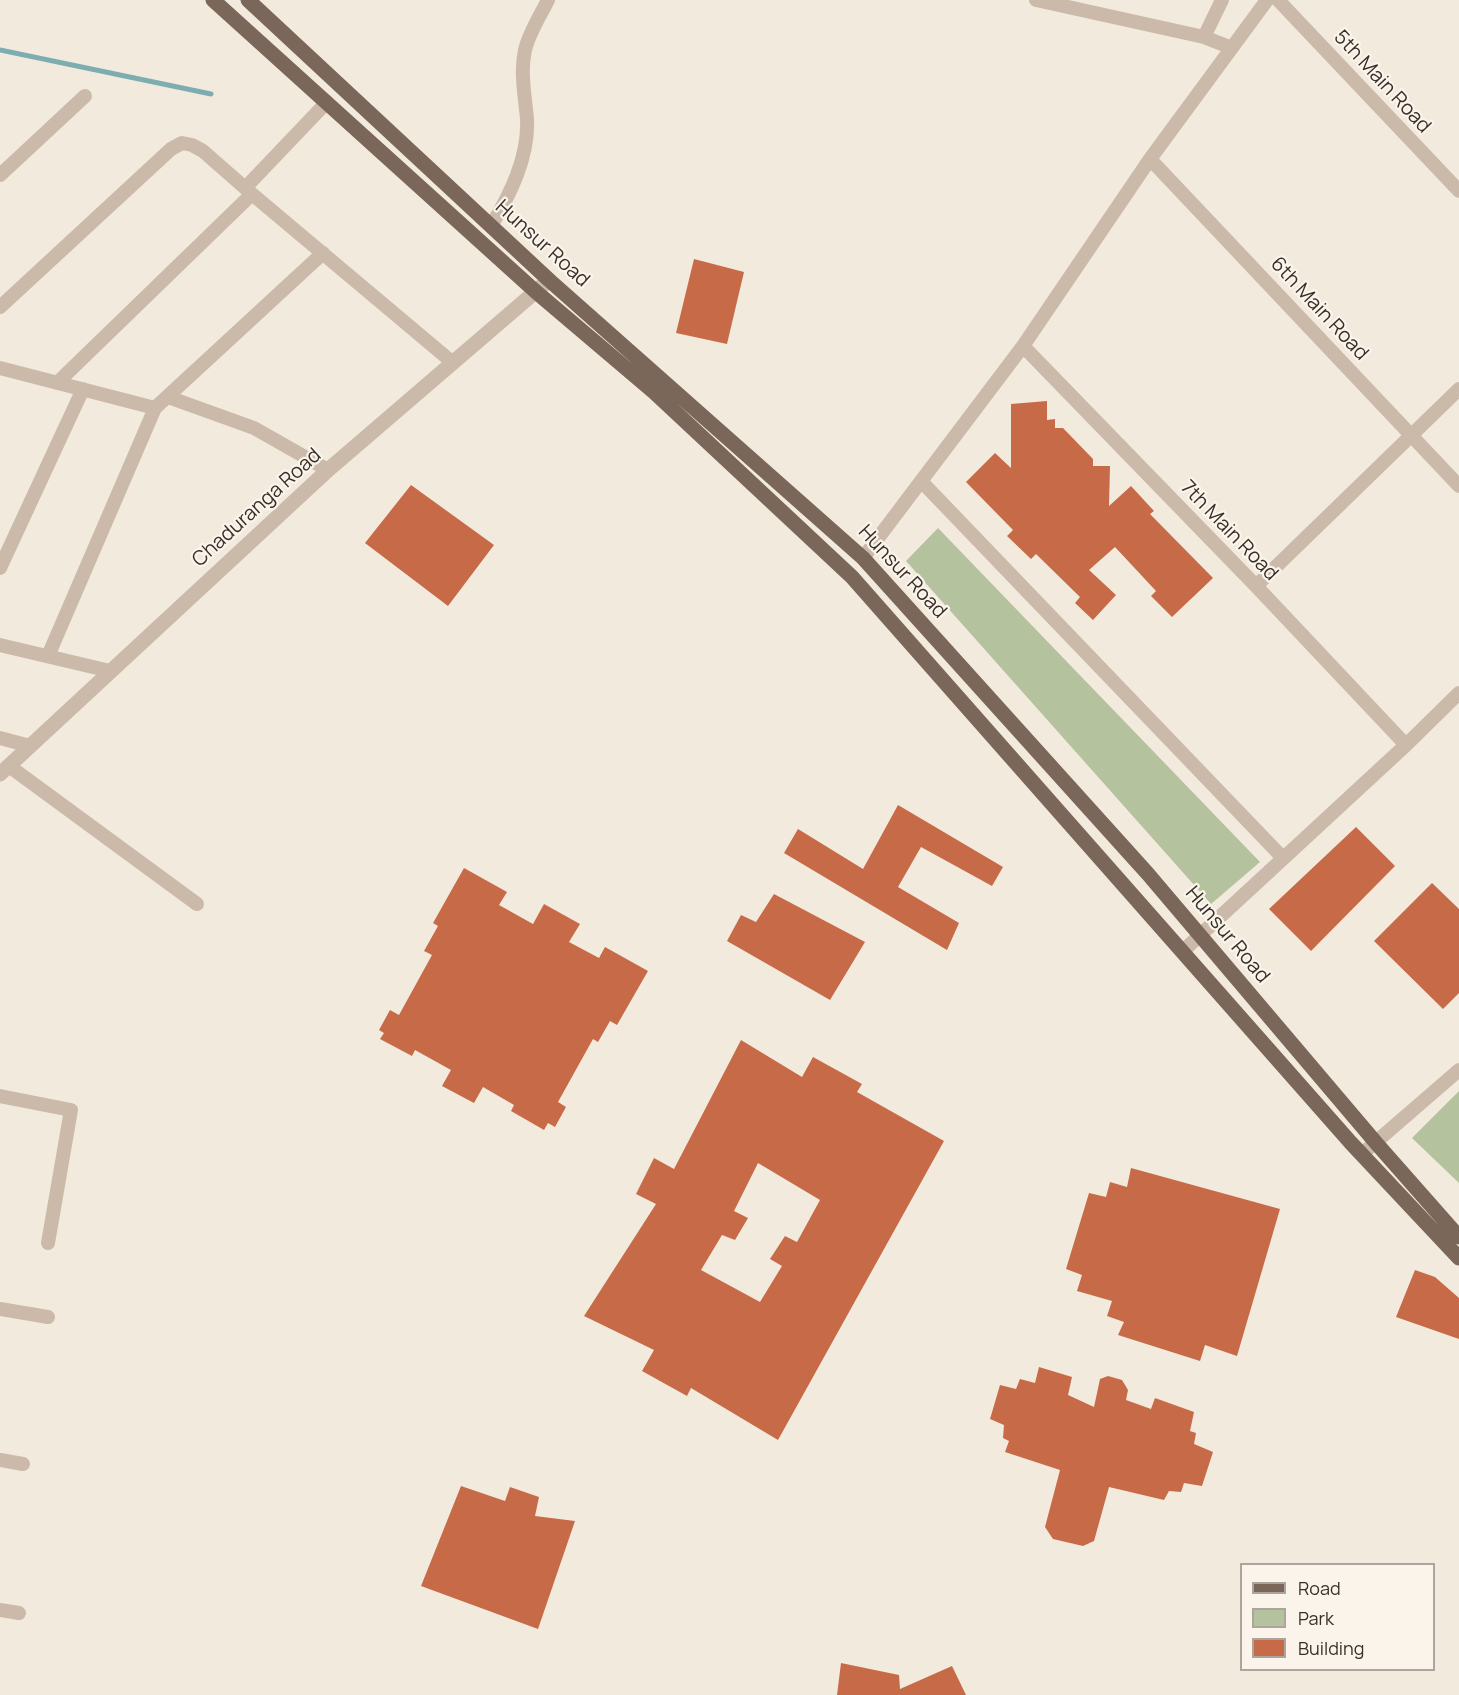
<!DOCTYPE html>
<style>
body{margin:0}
#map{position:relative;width:1459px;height:1695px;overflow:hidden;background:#f3eade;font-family:Manrope,sans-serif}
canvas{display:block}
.legend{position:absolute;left:1240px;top:1563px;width:195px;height:108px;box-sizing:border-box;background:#faf4eb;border:2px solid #ada59d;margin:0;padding:8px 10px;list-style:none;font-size:18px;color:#392f29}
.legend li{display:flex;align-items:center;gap:12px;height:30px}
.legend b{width:30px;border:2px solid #ada59d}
</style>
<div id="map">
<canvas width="1459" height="1695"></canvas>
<ul class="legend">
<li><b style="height:8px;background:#7b665a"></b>Road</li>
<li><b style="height:16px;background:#b5c29e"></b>Park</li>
<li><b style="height:16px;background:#c76a48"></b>Building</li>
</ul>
</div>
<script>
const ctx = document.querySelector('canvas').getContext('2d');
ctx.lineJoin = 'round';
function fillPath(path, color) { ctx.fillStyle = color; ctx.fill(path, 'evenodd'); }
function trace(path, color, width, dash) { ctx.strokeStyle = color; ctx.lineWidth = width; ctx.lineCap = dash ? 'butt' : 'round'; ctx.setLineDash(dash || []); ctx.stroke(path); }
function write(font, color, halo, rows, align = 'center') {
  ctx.font = font + ' Manrope,sans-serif'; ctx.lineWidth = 4.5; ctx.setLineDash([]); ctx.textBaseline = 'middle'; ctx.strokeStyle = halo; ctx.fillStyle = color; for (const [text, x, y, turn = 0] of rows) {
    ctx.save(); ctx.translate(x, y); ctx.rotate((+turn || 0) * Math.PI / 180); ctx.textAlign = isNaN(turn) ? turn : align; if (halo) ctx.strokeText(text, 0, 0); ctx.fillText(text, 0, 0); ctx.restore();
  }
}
fillPath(new Path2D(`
 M 938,528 L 1260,862 L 1211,904 L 906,561 Z
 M 1459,1091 L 1459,1183 L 1412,1138 Z`), '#b5c29e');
trace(new Path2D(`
 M 0,50 L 211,94`), '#7dadb0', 5);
fillPath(new Path2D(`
 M 694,259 L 744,272 L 727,344 L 676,333 Z
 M 1047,401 L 1047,420 L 1055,419 L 1055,428 L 1063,428 L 1093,459 L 1093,466 L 1110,466 L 1109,506 L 1131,486 L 1154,511 L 1150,514 L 1213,578 L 1172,617 L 1151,596 L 1156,591 L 1115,547 L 1089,570 L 1116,595 L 1093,620 L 1075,603 L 1080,597 L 1036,554 L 1031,559 L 1007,536 L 1013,530 L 966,482 L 995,453 L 1011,468 L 1011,404 Z
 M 411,485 L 494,545 L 448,606 L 365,543 Z
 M 898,805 L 1003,867 L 992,886 L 921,847 L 898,887 L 959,923 L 947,950 L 784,853 L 798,829 L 863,869 Z
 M 1356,827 L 1395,866 L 1311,951 L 1269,909 Z
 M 464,868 L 507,892 L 499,905 L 533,924 L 544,904 L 580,924 L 569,942 L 599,958 L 605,947 L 648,971 L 617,1025 L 610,1021 L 598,1042 L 593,1039 L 558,1102 L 566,1107 L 555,1127 L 548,1123 L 544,1130 L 511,1111 L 514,1105 L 483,1087 L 474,1103 L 442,1086 L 451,1070 L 415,1050 L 412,1056 L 380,1039 L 384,1033 L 379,1030 L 390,1010 L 399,1015 L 432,955 L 424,951 L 438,926 L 433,923 Z
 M 1432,883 L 1459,909 L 1459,993 L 1443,1009 L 1374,941 Z
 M 774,894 L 865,942 L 830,1000 L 727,941 L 741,915 L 756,922 Z
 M 741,1040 L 802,1077 L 813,1057 L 862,1084 L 857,1092 L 944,1141 L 778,1440 L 691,1388 L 687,1396 L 642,1371 L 654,1350 L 584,1316 L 656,1204 L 636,1194 L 654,1158 L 674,1169 ZM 758,1163 L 820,1200 L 797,1242 L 785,1236 L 770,1259 L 782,1266 L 760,1302 L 701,1270 L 722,1235 L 735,1240 L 748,1218 L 734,1211 Z
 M 1131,1168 L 1280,1209 L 1237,1356 L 1205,1345 L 1200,1361 L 1118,1335 L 1124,1322 L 1107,1316 L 1112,1301 L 1077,1291 L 1082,1275 L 1066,1269 L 1089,1193 L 1106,1197 L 1110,1182 L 1127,1187 Z
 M 1415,1270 L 1435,1277 L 1459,1298 L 1459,1339 L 1396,1317 Z
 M 1039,1367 L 1072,1377 L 1068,1395 L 1094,1407 L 1100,1379 L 1108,1376 L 1122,1380 L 1128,1390 L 1126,1400 L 1151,1409 L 1155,1398 L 1194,1412 L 1190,1431 L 1196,1433 L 1194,1444 L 1213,1452 L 1202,1486 L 1184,1483 L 1181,1492 L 1169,1491 L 1164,1500 L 1109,1487 L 1094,1541 L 1083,1546 L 1053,1539 L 1045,1527 L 1060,1470 L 1005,1452 L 1009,1441 L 1003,1438 L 1004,1425 L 990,1419 L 1000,1385 L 1016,1389 L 1020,1379 L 1035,1383 Z
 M 461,1486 L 505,1501 L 510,1487 L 539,1497 L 535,1516 L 575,1521 L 538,1629 L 421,1586 Z
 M 841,1663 L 899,1675 L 900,1689 L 952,1666 L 966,1695 L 837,1695 Z`), '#c76a48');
trace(new Path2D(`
 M 1036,0 L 1204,37 L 1232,48
 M 1278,0 L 1459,191
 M 1204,37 L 1222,0
 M 1150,159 L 1459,486
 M 0,175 L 85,96
 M 245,188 L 327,102
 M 491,226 C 510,195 529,157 527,119 C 525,96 520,72 525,50 C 529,33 540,16 548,0
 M 0,307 L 171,149 L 182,143 L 192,145 L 203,151 L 252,194 L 452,362
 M 1023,346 L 1256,586 L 1406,745
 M 0,368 L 155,408
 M 57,383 L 252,194
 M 168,397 L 254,428 L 328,470
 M 921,481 L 1283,858
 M 863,558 L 1023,346 L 1150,159 L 1267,0
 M 0,568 L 83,389
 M 1256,586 L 1459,389
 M 0,645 L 110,671
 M 48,656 L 155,408 L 323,253
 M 0,738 L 30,746
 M 9,766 L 197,904
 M 1183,951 L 1406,745 L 1459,693
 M 0,1096 L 71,1110 L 48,1243
 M 1362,1154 L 1459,1070
 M 0,1309 L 48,1317
 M 0,1460 L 23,1464
 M 0,1610 L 19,1613`), '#cbbaaa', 14);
trace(new Path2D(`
 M 0,774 L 328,470 L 549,280`), '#cbbaaa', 15);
trace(new Path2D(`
 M 213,0 L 535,291 L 654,392 L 852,577 L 1351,1143 L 1459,1258
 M 248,0 L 549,280 L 863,558 L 1148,874 L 1377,1144 L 1459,1237`), '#7b665a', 15);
write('20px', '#392f29', '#faf4eb', [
 ["5th Main Road",1382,82,47],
 ["Hunsur Road",542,244,42],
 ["6th Main Road",1319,309,47],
 ["Chaduranga Road",257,508,-42],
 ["7th Main Road",1229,531,46],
 ["Hunsur Road",902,572,47],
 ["Hunsur Road",1227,935,50]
]);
</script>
